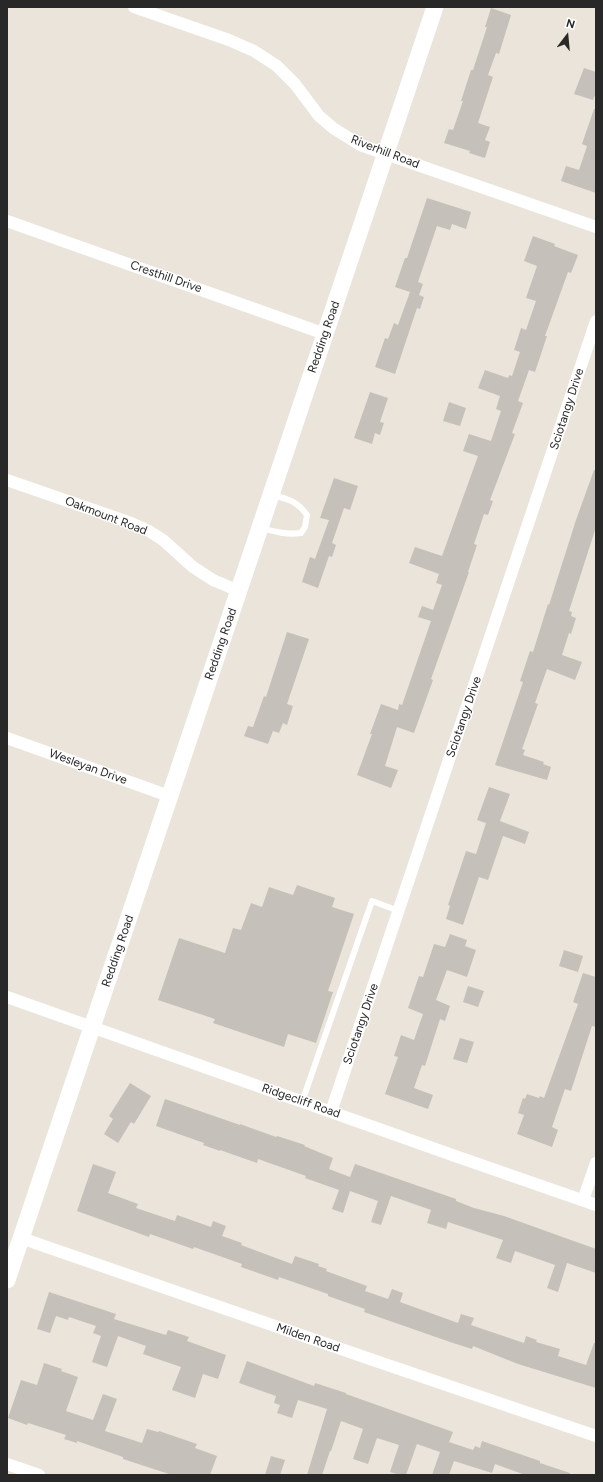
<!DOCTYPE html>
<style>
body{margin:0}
#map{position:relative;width:603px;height:1482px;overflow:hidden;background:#eae4da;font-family:Figtree,sans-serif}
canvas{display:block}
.frame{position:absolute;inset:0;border:8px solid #282828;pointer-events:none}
.north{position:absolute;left:547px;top:16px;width:40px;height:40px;-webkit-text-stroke:3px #fff;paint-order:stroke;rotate:16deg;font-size:11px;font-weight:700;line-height:16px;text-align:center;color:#282828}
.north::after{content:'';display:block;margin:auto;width:14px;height:18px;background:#282828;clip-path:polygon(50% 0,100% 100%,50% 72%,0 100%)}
</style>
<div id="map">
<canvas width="603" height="1482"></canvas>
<div class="frame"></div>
<div class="north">N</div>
</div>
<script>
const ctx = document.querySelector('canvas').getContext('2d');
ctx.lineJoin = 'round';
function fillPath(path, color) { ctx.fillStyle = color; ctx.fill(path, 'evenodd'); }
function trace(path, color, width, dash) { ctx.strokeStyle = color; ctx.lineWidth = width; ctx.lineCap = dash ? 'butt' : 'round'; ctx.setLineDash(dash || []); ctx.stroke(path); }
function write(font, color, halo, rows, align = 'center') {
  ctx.font = font + ' Figtree,sans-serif'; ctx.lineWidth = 3; ctx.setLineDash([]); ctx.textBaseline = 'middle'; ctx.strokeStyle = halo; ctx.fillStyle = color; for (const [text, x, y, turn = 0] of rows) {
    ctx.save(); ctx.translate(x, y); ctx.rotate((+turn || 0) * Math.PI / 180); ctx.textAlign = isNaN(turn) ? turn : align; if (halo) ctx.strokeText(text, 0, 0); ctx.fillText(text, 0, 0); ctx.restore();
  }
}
fillPath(new Path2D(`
 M 491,8 L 511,15 L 499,54 L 496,53 L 488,75 L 493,77 L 478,123 L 490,127 L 485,140 L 490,142 L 485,158 L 469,153 L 470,151 L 444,143 L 449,129 L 453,130 L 463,101 L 461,101 L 471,70 L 473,70 L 487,27 L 485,27 Z
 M 584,68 L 596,72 L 596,93 L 593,100 L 574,94 Z
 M 594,109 L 596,109 L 596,193 L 561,181 L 566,166 L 579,170 L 587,146 L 582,144 Z
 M 427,198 L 471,212 L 466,229 L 452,224 L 450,230 L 437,226 L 418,282 L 423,284 L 419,295 L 424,297 L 420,309 L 417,308 L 395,374 L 375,367 L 385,338 L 388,339 L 394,323 L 398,325 L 410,292 L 395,287 L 405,258 L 407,258 Z
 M 533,236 L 555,244 L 554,246 L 578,255 L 571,273 L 568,272 L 545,336 L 547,336 L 535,372 L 529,370 L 518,401 L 523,403 L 512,433 L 515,434 L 490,500 L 493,501 L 488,515 L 484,514 L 474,544 L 477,545 L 468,572 L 469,572 L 431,679 L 433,680 L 414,733 L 397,727 L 385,766 L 398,770 L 391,788 L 357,775 L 372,734 L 370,734 L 381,704 L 398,710 L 399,704 L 402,705 L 431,621 L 418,617 L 422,606 L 433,610 L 442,585 L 436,583 L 439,574 L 409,563 L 415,547 L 442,556 L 478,456 L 463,451 L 469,434 L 491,441 L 501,411 L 496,409 L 500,396 L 478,388 L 485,370 L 508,378 L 509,375 L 512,376 L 520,352 L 514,350 L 521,328 L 526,330 L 536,301 L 526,298 L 537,266 L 524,261 Z
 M 370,392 L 388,398 L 380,422 L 384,423 L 380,435 L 375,433 L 372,444 L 354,438 Z
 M 449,402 L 466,408 L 460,426 L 443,421 Z
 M 594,470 L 596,470 L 596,527 L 569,611 L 572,612 L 571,616 L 576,618 L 571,634 L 569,633 L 562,655 L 582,662 L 575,680 L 547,669 L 535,703 L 538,704 L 522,749 L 525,750 L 523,755 L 544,762 L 543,764 L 551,767 L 547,780 L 495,765 L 523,682 L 520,681 L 530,651 L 533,652 L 548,604 L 549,605 L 576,520 Z
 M 334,478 L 358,486 L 350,510 L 344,508 L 332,543 L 336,545 L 332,557 L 329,556 L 318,588 L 302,582 L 310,557 L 315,559 L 329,520 L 320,518 Z
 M 287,632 L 309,639 L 287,704 L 293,706 L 287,725 L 283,723 L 279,733 L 273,731 L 268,744 L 244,736 L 248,726 L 253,727 L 264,696 L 266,697 Z
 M 489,787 L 510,794 L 500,821 L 529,832 L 525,844 L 503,836 L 488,880 L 479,877 L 463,925 L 446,919 L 450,906 L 448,905 L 466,851 L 476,854 L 486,823 L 477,820 Z
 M 297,885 L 335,898 L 332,907 L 354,914 L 328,991 L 333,992 L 316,1043 L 288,1034 L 284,1047 L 213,1023 L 215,1019 L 158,1000 L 179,938 L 225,953 L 233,928 L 241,930 L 251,903 L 262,907 L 269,887 L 293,895 Z
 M 450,934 L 467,940 L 465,946 L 476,950 L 467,977 L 447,970 L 436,1000 L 450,1006 L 445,1021 L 440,1019 L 425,1066 L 422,1065 L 414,1088 L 433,1095 L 428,1109 L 385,1094 L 398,1057 L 394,1056 L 401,1035 L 414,1040 L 423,1014 L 408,1008 L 419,976 L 423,977 L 434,944 L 445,947 Z
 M 564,950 L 583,956 L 578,972 L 559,966 Z
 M 583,973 L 596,977 L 596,1027 L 592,1026 L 571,1091 L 565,1089 L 552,1127 L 558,1130 L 552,1147 L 517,1134 L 524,1115 L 518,1113 L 523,1098 L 525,1099 L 527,1094 L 539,1098 L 540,1096 L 544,1098 L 578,1004 L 573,1002 Z
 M 468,986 L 484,991 L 478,1007 L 463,1002 Z
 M 460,1038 L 474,1042 L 467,1063 L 453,1059 Z
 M 130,1083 L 151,1096 L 134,1124 L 131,1122 L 118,1143 L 104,1134 L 113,1119 L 109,1116 Z
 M 165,1099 L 240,1125 L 240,1124 L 276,1137 L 277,1136 L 305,1145 L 304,1146 L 333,1158 L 329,1169 L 350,1177 L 355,1164 L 456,1199 L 456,1201 L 474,1208 L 504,1216 L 596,1249 L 596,1273 L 567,1263 L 558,1292 L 547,1288 L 555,1265 L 515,1251 L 511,1263 L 496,1258 L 503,1240 L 448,1222 L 446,1229 L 427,1223 L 431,1210 L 391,1196 L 381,1225 L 371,1222 L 378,1201 L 350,1191 L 343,1213 L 332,1209 L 339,1190 L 305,1178 L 306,1176 L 258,1159 L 257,1163 L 220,1150 L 220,1151 L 203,1145 L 204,1143 L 156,1126 Z
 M 93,1164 L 116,1172 L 108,1193 L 138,1204 L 136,1208 L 175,1221 L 177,1215 L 211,1227 L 213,1221 L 226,1226 L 222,1236 L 242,1243 L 241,1245 L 292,1264 L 295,1256 L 319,1264 L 318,1266 L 327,1269 L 326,1271 L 367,1286 L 365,1291 L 388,1299 L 392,1289 L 403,1293 L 400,1302 L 458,1323 L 461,1314 L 474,1318 L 471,1325 L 524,1343 L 526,1336 L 537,1340 L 536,1342 L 560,1349 L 558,1356 L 586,1365 L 594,1343 L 596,1343 L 596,1388 L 518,1364 L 473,1346 L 472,1349 L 453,1343 L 364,1312 L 365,1309 L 328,1296 L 328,1294 L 279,1277 L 278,1280 L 241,1267 L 242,1264 L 194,1247 L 193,1249 L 150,1234 L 149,1237 L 77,1211 Z
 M 49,1292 L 107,1311 L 116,1314 L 114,1319 L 166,1335 L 168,1330 L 189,1337 L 187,1341 L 226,1355 L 218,1379 L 203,1374 L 195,1398 L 172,1390 L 181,1367 L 143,1354 L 146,1346 L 118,1336 L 107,1367 L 92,1362 L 101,1336 L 93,1333 L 96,1326 L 69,1317 L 68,1320 L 56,1316 L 50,1333 L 37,1329 Z
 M 247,1361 L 314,1386 L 315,1383 L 346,1393 L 346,1394 L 453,1432 L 449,1442 L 473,1450 L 475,1446 L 480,1448 L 482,1441 L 540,1461 L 540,1463 L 570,1473 L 570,1475 L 525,1475 L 495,1464 L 492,1473 L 454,1461 L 449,1475 L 432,1475 L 440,1452 L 417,1444 L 406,1475 L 400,1475 L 390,1472 L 399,1445 L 377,1438 L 368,1464 L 353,1459 L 363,1429 L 341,1421 L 331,1451 L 330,1451 L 322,1475 L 307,1475 L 327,1409 L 298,1400 L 292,1418 L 277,1413 L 280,1405 L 274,1403 L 276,1396 L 239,1383 Z
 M 44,1363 L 62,1369 L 61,1371 L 78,1377 L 66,1411 L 93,1420 L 103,1394 L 117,1399 L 105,1431 L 142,1443 L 147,1429 L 158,1432 L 159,1431 L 197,1444 L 195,1448 L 217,1456 L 210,1475 L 172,1475 L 123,1459 L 123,1457 L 77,1441 L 77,1443 L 64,1439 L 66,1435 L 28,1423 L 27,1425 L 8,1418 L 21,1380 L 37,1385 Z
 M 271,1456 L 285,1460 L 280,1475 L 265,1475 Z`), '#c5c1ba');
trace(new Path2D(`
 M 262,528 C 275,532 287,535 301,533 L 305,527 L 307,515 C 297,501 288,499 272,495
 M 302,1102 L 372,901 L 399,911`), '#fff', 6);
trace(new Path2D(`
 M 134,7 L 229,40 L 254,51 L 277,66 L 295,84 L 319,116 L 333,128 L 360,145 L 596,227
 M 7,221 L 325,334
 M 7,480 L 131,523 L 149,531 L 163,540 L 193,567 L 213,580 L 239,591
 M 7,738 L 169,796
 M 7,997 L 458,1157 L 596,1205
 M 331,1112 L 596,321
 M 583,1200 L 596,1163
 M 21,1238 L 370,1359 L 596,1436
 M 7,1464 L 39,1475`), '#fff', 12);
trace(new Path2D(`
 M 7,1280 L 435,7`), '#fff', 17);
write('12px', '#282828', '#fff', [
 ["Riverhill Road",385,152,21],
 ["Cresthill Drive",166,277,19],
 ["Redding Road",324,337,-71],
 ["Sciotangy Drive",567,409,-72],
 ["Oakmount Road",106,516,21],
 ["Redding Road",221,644,-71],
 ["Sciotangy Drive",464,717,-71],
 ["Wesleyan Drive",88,767,20],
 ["Redding Road",118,951,-71],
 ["Sciotangy Drive",361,1024,-71],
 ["Ridgecliff Road",301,1101,19],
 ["Milden Road",308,1338,19]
]);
</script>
